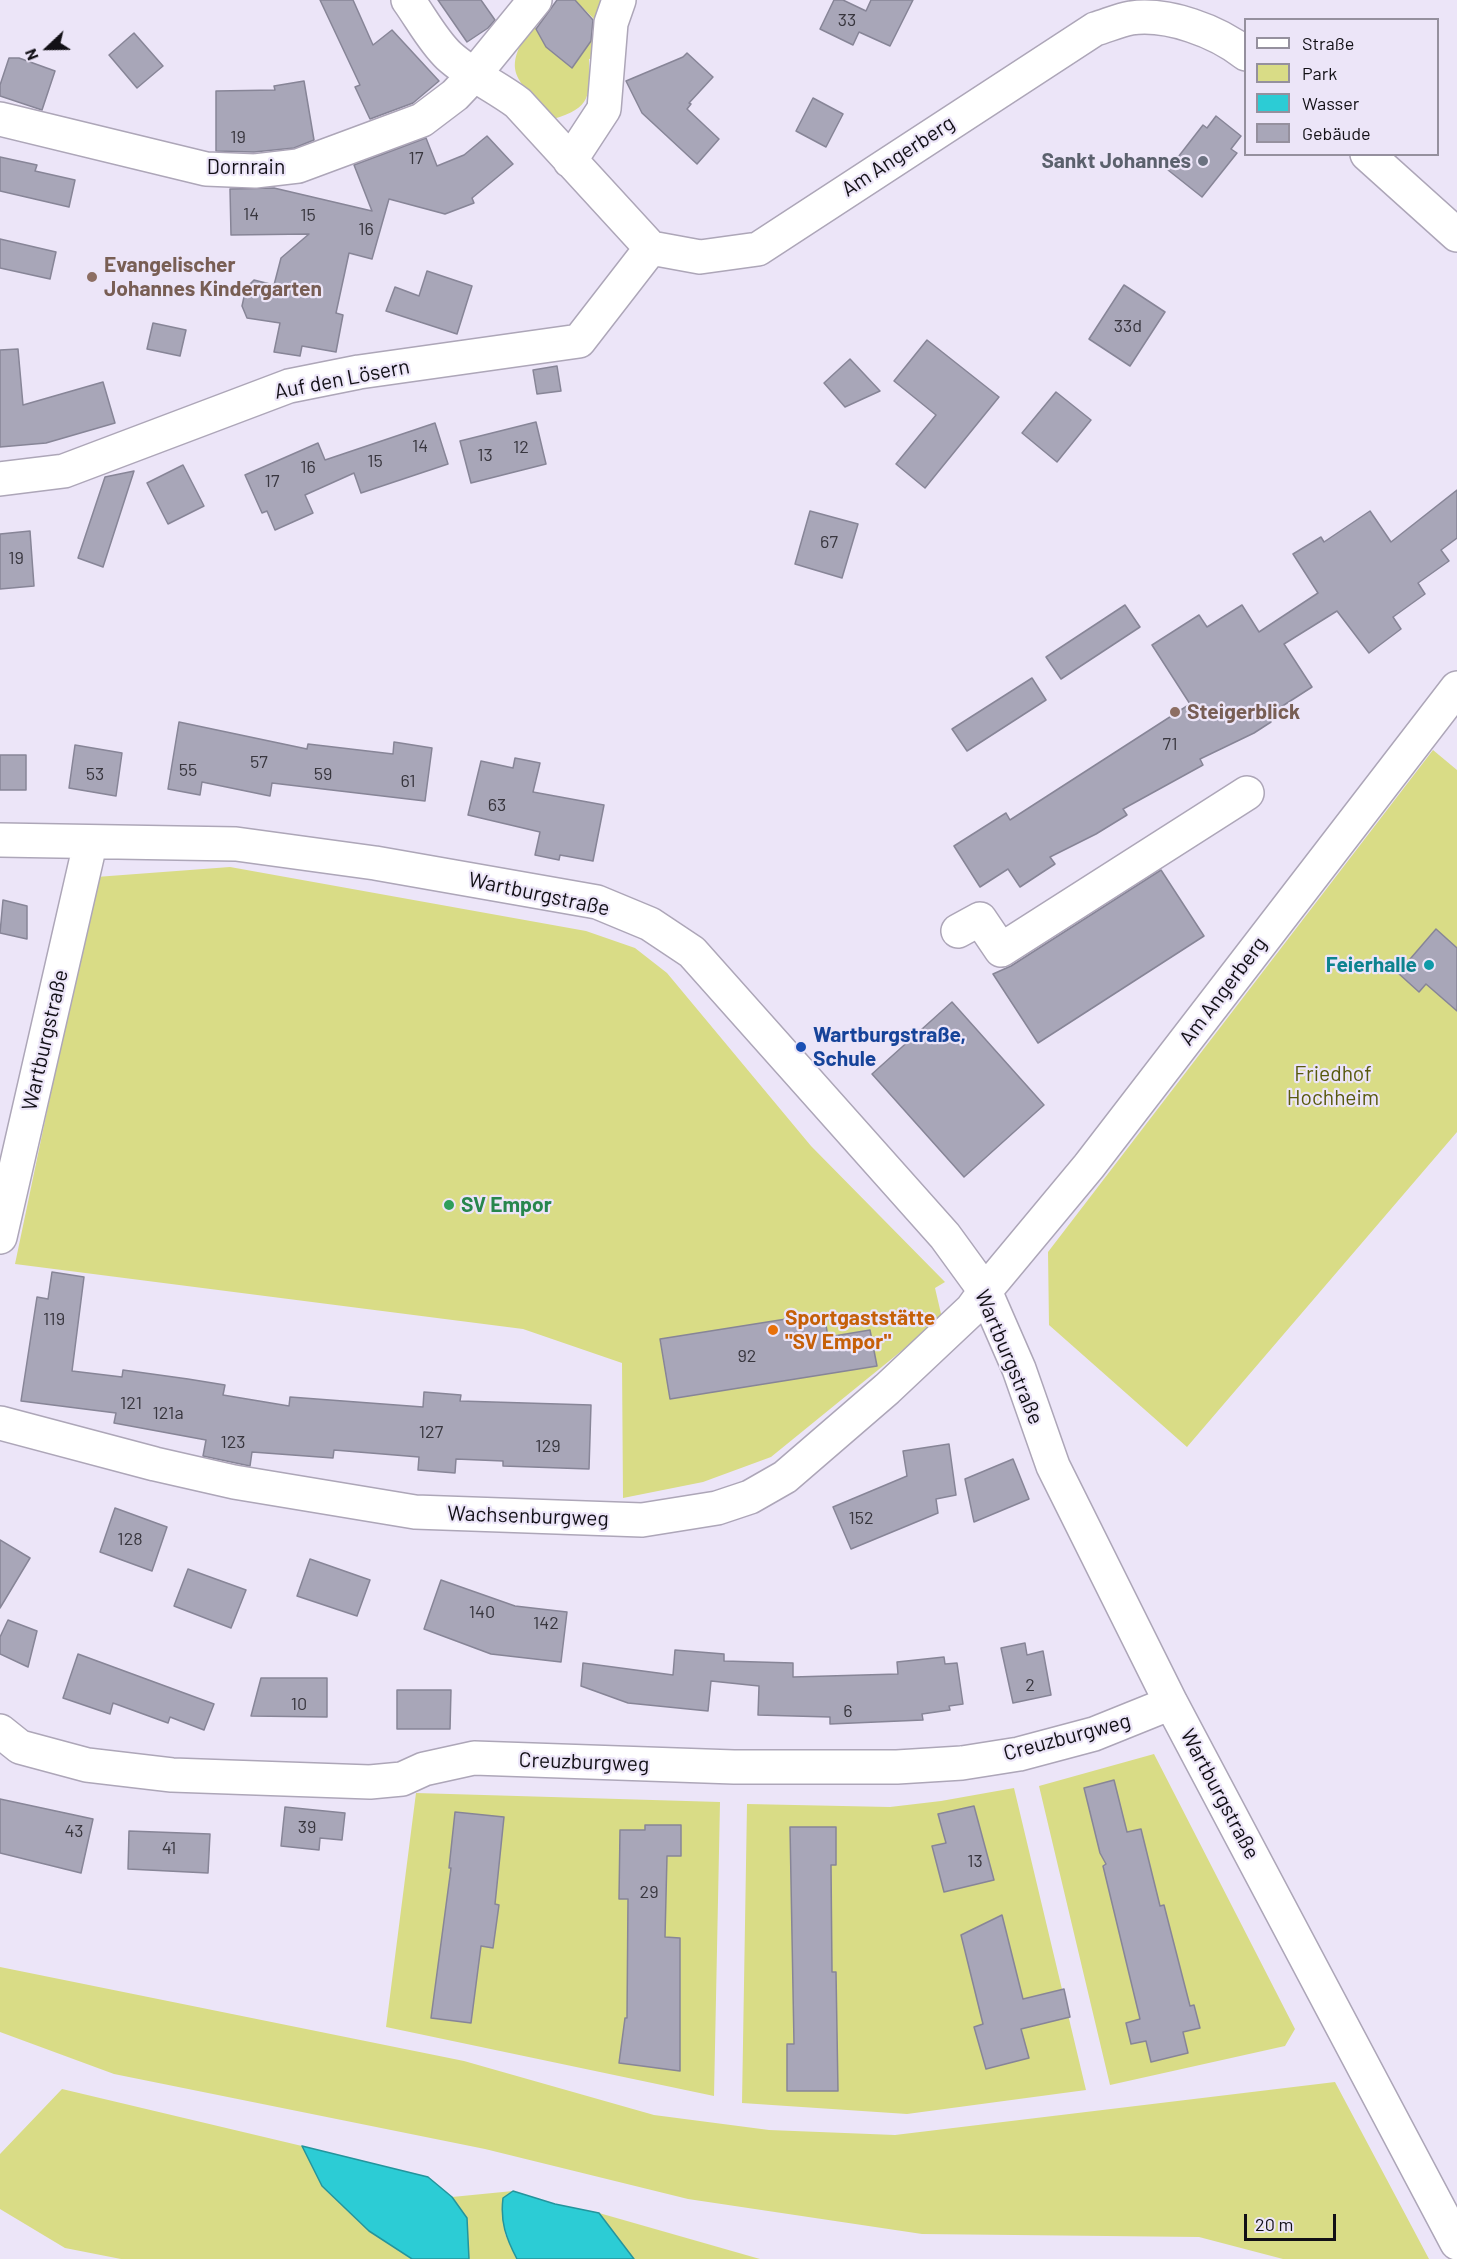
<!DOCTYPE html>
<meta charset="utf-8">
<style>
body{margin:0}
#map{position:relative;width:1457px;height:2259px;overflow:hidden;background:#ece5f8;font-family:Barlow,sans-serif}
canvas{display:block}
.legend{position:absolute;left:1244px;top:18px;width:195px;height:138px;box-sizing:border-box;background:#ece5f8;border:2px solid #95909e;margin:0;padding:8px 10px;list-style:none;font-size:18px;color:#121016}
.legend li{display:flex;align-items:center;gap:12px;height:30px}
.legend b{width:30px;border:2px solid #95909e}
.north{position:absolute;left:18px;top:18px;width:60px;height:60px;-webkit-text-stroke:4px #ece5f8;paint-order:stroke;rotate:248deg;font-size:16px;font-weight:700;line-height:24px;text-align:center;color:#121016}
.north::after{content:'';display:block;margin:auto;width:21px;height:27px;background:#121016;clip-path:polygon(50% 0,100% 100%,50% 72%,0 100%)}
.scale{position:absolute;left:1244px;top:2214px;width:92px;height:27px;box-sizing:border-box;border:3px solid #121016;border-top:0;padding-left:8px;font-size:18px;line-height:21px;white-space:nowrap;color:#121016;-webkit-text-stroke:4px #ece5f8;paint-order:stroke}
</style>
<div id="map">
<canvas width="1457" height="2259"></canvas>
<ul class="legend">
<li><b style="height:8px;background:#fff"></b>Straße</li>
<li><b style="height:16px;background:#d9dc86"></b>Park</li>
<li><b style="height:16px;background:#2cccd5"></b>Wasser</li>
<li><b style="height:16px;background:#a8a6b8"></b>Gebäude</li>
</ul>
<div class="north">N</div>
<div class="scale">20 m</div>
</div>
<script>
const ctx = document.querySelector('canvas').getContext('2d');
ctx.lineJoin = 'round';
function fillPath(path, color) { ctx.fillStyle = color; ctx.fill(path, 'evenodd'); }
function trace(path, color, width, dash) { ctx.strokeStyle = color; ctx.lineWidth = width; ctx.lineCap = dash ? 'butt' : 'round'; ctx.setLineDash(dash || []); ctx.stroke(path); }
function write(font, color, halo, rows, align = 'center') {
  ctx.font = font + ' Barlow,sans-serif'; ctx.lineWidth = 4.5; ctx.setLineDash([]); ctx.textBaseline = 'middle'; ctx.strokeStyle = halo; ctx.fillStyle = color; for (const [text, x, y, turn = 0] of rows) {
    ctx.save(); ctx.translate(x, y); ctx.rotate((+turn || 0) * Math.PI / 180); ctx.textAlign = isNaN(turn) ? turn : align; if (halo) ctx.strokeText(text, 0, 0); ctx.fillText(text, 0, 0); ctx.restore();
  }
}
fillPath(new Path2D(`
 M 575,0 L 604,0 L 596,58 L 589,59 C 590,95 592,108 553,119 C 517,77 499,75 533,23 L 546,47 L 572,68 L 591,40 L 597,22 Z
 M 1433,750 L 1457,770 L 1457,1132 L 1187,1447 L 1049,1325 L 1048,1252 Z
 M 230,867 L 586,931 L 635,948 L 667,973 L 811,1146 L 945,1282 L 935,1288 L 942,1318 L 771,1457 L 703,1482 L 623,1498 L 622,1363 L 523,1329 L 15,1264 L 96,877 Z
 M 1154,1754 L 1295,2029 L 1285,2046 L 1110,2085 L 1039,1786 Z
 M 1014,1788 L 1086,2090 L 907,2114 L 742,2103 L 747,1804 L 890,1807 L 941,1801 Z
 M 416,1793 L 720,1802 L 714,2096 L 386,2027 Z
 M 0,1967 L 464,2061 L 654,2115 L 769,2130 L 895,2135 L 1335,2082 L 1429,2259 L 1283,2259 L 1199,2237 L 922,2234 L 688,2199 L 485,2149 L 114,2074 L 0,2032 Z
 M 62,2089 L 302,2146 L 322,2186 L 369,2231 L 412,2259 L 121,2259 L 65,2248 L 0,2209 L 0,2154 Z
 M 513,2191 L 503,2198 L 505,2234 L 517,2259 L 469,2259 L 467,2218 L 452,2197 Z
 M 599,2213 L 760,2259 L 634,2259 Z`), '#d9dc86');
const water = new Path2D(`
 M 302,2146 L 428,2177 L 452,2197 L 467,2218 L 469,2259 L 412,2259 L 369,2231 L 322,2186 Z
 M 513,2191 L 555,2204 L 599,2213 L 634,2259 L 517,2259 C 506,2238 500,2222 503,2198 Z`);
fillPath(water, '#2cccd5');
trace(water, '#24949c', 1.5);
const building = new Path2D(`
 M 320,0 L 353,0 L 373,45 L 392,30 L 439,81 L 413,103 L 370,119 L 355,87 L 360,85 Z
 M 438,0 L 481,0 L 495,20 L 488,28 L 467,42 Z
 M 557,0 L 575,0 L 593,20 L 591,41 L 572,68 L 546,47 L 536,29 Z
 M 834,0 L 843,0 L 866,11 L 871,0 L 913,0 L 890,46 L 859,32 L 853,45 L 820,29 Z
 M 134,33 L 163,66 L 137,88 L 109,55 Z
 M 687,53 L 713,77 L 689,103 L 691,104 L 687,109 L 719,139 L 697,164 L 642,113 L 626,81 L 683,57 Z
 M 9,58 L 19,58 L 55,71 L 42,110 L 0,96 L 0,85 Z
 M 304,81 L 314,140 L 294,148 L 254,152 L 216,151 L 216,91 L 275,90 L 274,86 Z
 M 813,98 L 843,114 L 826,147 L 796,131 Z
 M 1216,116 L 1241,136 L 1231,149 L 1237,153 L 1202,197 L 1168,170 L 1203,125 L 1207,128 Z
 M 487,136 L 513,164 L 472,198 L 474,203 L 445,214 L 389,199 L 372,259 L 349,253 L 336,313 L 343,315 L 336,352 L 302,346 L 300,356 L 274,352 L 280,323 L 247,318 L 242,306 L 246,288 L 254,280 L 274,285 L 281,258 L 309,234 L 231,235 L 230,189 L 274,188 L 372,211 L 354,165 L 426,138 L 437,166 L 464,155 Z
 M 0,157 L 37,165 L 35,171 L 75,180 L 69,207 L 0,191 Z
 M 0,239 L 56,252 L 50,279 L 0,268 Z
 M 427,271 L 472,286 L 457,334 L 386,311 L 395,287 L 419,296 Z
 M 1124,285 L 1165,312 L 1130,366 L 1089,339 Z
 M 153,323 L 186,330 L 180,356 L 147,349 Z
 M 927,340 L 999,397 L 925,488 L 896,464 L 936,415 L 894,381 Z
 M 18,349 L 23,405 L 103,382 L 115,423 L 46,443 L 0,447 L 0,350 Z
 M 850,359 L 880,391 L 845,407 L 824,383 Z
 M 557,366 L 561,391 L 537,394 L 533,370 Z
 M 1056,392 L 1091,420 L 1057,462 L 1022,433 Z
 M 536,422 L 546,464 L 471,483 L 460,441 Z
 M 435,423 L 448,464 L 361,493 L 354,473 L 305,495 L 313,513 L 275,530 L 267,511 L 262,513 L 245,475 L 318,443 L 325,460 Z
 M 183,465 L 204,506 L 168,524 L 147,483 Z
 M 134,471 L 103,567 L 78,558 L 105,477 Z
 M 1457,490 L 1457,538 L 1441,550 L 1449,561 L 1418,583 L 1425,594 L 1393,617 L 1401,629 L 1369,653 L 1337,611 L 1284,644 L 1312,687 L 1267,716 L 1271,722 L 1254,733 L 1200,759 L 1203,765 L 1123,809 L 1127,815 L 1096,834 L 1050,857 L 1055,864 L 1020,887 L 1008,869 L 980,887 L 954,846 L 1006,813 L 1010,820 L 1190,704 L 1152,645 L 1199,615 L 1207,627 L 1242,605 L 1259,632 L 1318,593 L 1293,554 L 1321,537 L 1324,542 L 1370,511 L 1391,542 Z
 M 810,511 L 858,524 L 842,578 L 795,564 Z
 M 30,531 L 34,586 L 0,589 L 0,534 Z
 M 1125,605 L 1140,627 L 1061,679 L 1046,657 Z
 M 1032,678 L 1046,700 L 967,751 L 952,729 Z
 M 179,722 L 307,749 L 308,744 L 393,754 L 394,742 L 432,748 L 425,801 L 272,783 L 270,796 L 202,782 L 200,795 L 168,789 Z
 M 75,745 L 122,753 L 116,796 L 69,788 Z
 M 0,755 L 26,755 L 26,790 L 0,790 Z
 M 515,758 L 540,763 L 533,792 L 604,805 L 593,861 L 560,855 L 559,860 L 535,855 L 540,832 L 468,815 L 481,761 L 513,768 Z
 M 1161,870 L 1204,936 L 1038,1043 L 993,974 L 1011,966 Z
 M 3,900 L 27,906 L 27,939 L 0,933 Z
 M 1436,929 L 1457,948 L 1457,1011 L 1426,984 L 1419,992 L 1398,973 Z
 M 952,1002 L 1044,1105 L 964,1177 L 872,1074 Z
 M 52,1272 L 84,1277 L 72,1371 L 122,1377 L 123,1370 L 188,1379 L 225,1385 L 223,1395 L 289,1406 L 290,1397 L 423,1407 L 424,1392 L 461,1395 L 460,1401 L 591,1405 L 589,1469 L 503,1466 L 503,1461 L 456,1459 L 455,1473 L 418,1470 L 419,1457 L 334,1450 L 333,1458 L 252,1452 L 250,1466 L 203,1456 L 206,1440 L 114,1423 L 116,1413 L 21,1401 L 37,1297 L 48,1299 Z
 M 824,1313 L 828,1337 L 870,1330 L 877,1366 L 670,1399 L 660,1339 Z
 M 949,1444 L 956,1495 L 936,1499 L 938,1513 L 851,1549 L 833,1507 L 907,1476 L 903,1451 Z
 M 1013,1459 L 1029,1499 L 974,1522 L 965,1479 Z
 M 115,1508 L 167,1527 L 152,1571 L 100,1552 Z
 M 0,1540 L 30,1558 L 0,1608 Z
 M 310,1559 L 370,1580 L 357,1616 L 297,1596 Z
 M 188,1569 L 246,1590 L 231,1628 L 174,1606 Z
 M 441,1580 L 515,1606 L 567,1612 L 561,1662 L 491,1654 L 424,1629 Z
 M 8,1620 L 37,1631 L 28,1667 L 0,1654 L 0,1637 Z
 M 1025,1643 L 1027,1655 L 1043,1651 L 1051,1695 L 1013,1703 L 1001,1648 Z
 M 675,1650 L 724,1654 L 724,1661 L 793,1663 L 793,1677 L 898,1674 L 897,1662 L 944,1657 L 945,1664 L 957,1663 L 963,1704 L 949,1706 L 950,1710 L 922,1714 L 923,1720 L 830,1724 L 830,1717 L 758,1715 L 759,1686 L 711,1681 L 708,1711 L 628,1703 L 581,1686 L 583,1663 L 673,1675 Z
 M 78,1654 L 214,1704 L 204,1730 L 170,1717 L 168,1723 L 113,1703 L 110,1714 L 63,1698 Z
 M 261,1678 L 327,1678 L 327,1717 L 251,1716 Z
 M 397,1690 L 451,1690 L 450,1729 L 397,1729 Z
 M 1114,1780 L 1127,1832 L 1141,1829 L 1160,1906 L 1164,1905 L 1190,2006 L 1194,2005 L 1200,2028 L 1183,2032 L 1188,2053 L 1151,2062 L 1146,2041 L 1131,2044 L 1126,2023 L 1140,2019 L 1103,1866 L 1106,1864 L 1100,1853 L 1084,1788 Z
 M 0,1799 L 93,1819 L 81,1873 L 0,1853 Z
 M 974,1806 L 994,1880 L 944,1892 L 932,1846 L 946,1843 L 938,1814 Z
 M 285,1807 L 345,1813 L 342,1840 L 320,1838 L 319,1850 L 281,1846 Z
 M 455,1812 L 504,1817 L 495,1904 L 499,1905 L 493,1948 L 481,1946 L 471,2023 L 431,2018 L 451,1868 L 449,1868 Z
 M 645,1825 L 681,1825 L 681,1856 L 667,1856 L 665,1937 L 680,1938 L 680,2071 L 619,2063 L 625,2018 L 627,2018 L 628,1899 L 619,1899 L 620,1830 L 645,1830 Z
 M 790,1827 L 836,1827 L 836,1865 L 831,1865 L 832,1972 L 836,1972 L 838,2091 L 787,2091 L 787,2044 L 794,2044 Z
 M 129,1831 L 210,1834 L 208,1873 L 128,1869 Z
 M 1002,1915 L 1023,1999 L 1064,1989 L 1070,2017 L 1021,2029 L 1029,2058 L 986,2069 L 974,2027 L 983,2024 L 961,1935 Z`);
fillPath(building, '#a8a6b8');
trace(building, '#878597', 1.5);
const minor = new Path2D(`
 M 408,0 C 421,18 433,41 449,56 C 470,75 495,86 518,103 L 651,248 L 700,257 L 758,249 L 1095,29 C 1106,26 1119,20 1131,18 C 1168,13 1217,31 1246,54
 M 0,119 L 206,169 L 255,171 L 298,166 L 422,120 L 455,95 L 473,76 L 535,0
 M 1367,154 L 1457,235
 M 570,161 L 604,109 L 611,23 L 619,0
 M 0,479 L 64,471 L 289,386 L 359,372 L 579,341 L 651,248
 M 0,840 L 236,844 L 375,863 L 597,902 L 650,924 L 692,952 L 945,1236 L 985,1291 L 1019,1369 L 1053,1466 L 1171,1703 L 1457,2243
 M 958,931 L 980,919 L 1001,950 L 1247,793
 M 0,1237 L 90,844
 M 0,1423 L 155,1464 L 234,1482 L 415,1512 L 642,1520 L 717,1508 L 750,1497 L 785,1477 L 887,1389 L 972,1309 L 985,1291 L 1089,1166 L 1457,688
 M 0,1731 L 20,1747 L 87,1765 L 172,1775 L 370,1782 L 402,1779 L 424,1769 L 474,1758 L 734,1767 L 897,1767 L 962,1763 L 1019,1754 L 1094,1734 L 1171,1703`);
trace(minor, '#ada6b8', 36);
trace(minor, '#fff', 33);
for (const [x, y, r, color] of [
 [1203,161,6,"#6b7280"],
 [92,277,6,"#8d6e63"],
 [1175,712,6,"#8d6e63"],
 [1429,965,6,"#0f9aa8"],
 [801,1047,6,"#1a4fb4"],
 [449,1205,6,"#2e9e5b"],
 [773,1330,6,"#e8710a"]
]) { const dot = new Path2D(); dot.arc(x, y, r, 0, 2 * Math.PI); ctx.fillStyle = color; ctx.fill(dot); trace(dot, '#ece5f8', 2); }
write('18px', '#38363e', null, [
 ["33",847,20],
 ["19",238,137],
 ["17",416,158],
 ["14",251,214],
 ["15",308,215],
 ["16",366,229],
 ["33d",1128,326],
 ["14",420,446],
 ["12",521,447],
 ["13",485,455],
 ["15",375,461],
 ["16",308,467],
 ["17",272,481],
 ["67",829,542],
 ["19",16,558],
 ["71",1170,744],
 ["57",259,762],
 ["55",188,770],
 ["53",95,774],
 ["59",323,774],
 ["61",408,781],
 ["63",497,805],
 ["119",54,1319],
 ["92",747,1356],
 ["121",131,1403],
 ["121a",168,1413],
 ["127",431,1432],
 ["123",233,1442],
 ["129",548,1446],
 ["152",861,1518],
 ["128",130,1539],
 ["140",482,1612],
 ["142",546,1623],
 ["2",1030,1685],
 ["10",299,1704],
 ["6",848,1711],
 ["39",307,1827],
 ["43",74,1831],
 ["41",169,1848],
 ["13",975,1861],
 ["29",649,1892]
]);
write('21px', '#121016', '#ece5f8', [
 ["Am Angerberg",898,156,-33],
 ["Dornrain",246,167],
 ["Auf den Lösern",342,379,-11],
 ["Wartburgstraße",539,894,12],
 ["Am Angerberg",1223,991,-53],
 ["Wartburgstraße",45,1040,-77],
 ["Wartburgstraße",1009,1357,67],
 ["Wachsenburgweg",528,1516,2],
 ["Creuzburgweg",1067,1737,-15],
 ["Creuzburgweg",584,1762,2],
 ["Wartburgstraße",1220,1794,62]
]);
write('bold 21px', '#5b616d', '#ece5f8', [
 ["Sankt Johannes",1191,161]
], 'right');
write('bold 21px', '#785e54', '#ece5f8', [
 ["Evangelischer",104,265],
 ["Johannes Kindergarten",104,289],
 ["Steigerblick",1187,712]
], 'left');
write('bold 21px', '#0d838f', '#ece5f8', [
 ["Feierhalle",1417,965]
], 'right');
write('bold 21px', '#164399', '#ece5f8', [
 ["Wartburgstraße,",813,1035],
 ["Schule",813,1059]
], 'left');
write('21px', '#58590d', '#ece5f8', [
 ["Friedhof",1333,1074],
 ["Hochheim",1333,1098]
]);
write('bold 21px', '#27864d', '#ece5f8', [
 ["SV Empor",461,1205]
], 'left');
write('bold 21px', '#c56008', '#ece5f8', [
 ["Sportgaststätte",785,1318],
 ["\"SV Empor\"",785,1342]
], 'left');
</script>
